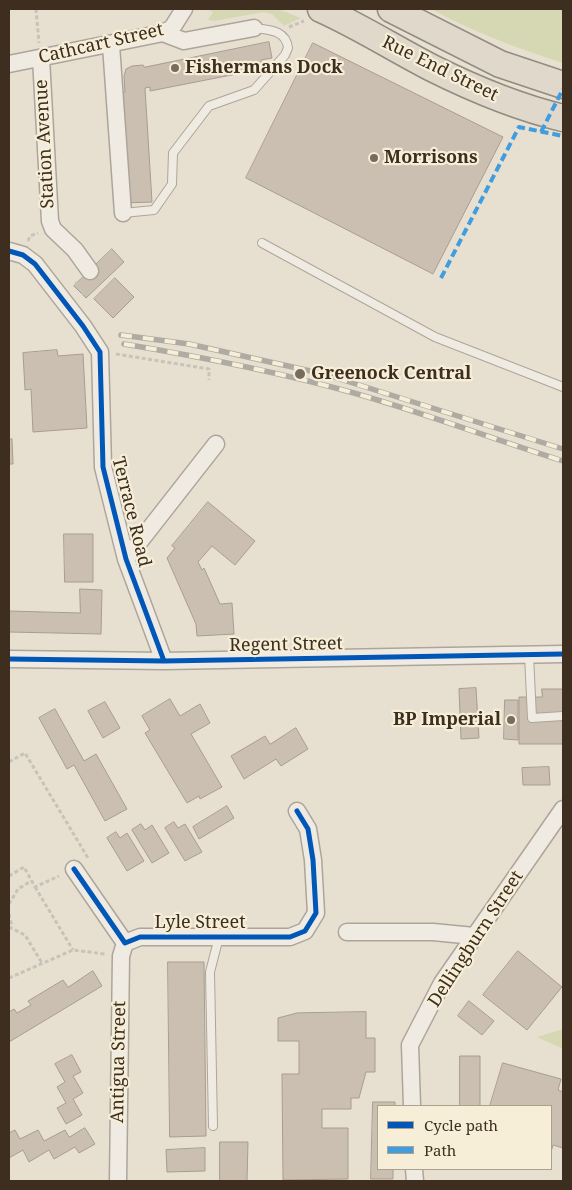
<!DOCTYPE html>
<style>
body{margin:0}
#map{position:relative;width:572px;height:1190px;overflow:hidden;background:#e7e0d1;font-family:"Noto Serif",serif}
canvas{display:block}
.frame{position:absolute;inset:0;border:10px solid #3d2e20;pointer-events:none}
.legend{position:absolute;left:377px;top:1105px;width:175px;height:65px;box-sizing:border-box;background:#f7eed8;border:1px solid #ada18e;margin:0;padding:6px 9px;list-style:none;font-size:15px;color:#3d2e20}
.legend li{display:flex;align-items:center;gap:10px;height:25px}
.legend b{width:25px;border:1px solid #ada18e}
</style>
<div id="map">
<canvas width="572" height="1190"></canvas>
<div class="frame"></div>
<ul class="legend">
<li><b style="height:6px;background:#0057b8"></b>Cycle path</li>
<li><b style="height:6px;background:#3f9de0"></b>Path</li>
</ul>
</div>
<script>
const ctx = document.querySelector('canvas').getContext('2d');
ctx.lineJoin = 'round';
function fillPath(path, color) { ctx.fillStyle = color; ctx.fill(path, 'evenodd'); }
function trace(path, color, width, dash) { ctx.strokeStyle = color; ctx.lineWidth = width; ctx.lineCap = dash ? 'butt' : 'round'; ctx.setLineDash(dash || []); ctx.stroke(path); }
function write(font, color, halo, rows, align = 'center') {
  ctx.font = font + ' "Noto Serif",serif'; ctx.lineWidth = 4.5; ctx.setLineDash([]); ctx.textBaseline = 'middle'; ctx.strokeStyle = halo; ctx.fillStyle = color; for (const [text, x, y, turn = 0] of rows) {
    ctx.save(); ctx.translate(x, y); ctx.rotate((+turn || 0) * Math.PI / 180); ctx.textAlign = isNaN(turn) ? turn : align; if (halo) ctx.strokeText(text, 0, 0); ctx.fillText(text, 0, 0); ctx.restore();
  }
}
fillPath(new Path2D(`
 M 207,9 L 278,9 L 301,18 L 284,26 L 272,14 L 264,12 L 214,21 L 208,20 L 213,12 Z
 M 431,9 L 563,9 L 563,63 C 517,48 473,32 431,9 Z
 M 563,1029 L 563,1049 L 537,1037 Z`), '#d6d7b3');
const building = new Path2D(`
 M 269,42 L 272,58 L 261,60 L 262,69 L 150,91 L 150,87 L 145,88 L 152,202 L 125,203 L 118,92 L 125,92 L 124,76 L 126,69 L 132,66 L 143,65 L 144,67 Z
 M 313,43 L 503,137 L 433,274 L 246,178 Z
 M 112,249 L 124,262 L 86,298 L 74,286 Z
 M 115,278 L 134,297 L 113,318 L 94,299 Z
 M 57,350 L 58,356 L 83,354 L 87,428 L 33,432 L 31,389 L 25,390 L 23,353 Z
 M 12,439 L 13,464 L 9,464 L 9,440 Z
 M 208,502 L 255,541 L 235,565 L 212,546 L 198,562 L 202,570 L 204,568 L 220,604 L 232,603 L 234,634 L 197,636 L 196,624 L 167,558 L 175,548 L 172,546 Z
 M 64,534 L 93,534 L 93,582 L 65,582 Z
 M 80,589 L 102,590 L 101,634 L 9,632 L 9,611 L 80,613 Z
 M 476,688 L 479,738 L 461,739 L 459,689 Z
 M 542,689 L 563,689 L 563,744 L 519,744 L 519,697 L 542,697 Z
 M 170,699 L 180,716 L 200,704 L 210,723 L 191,734 L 222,787 L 200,799 L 199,796 L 187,803 L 145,733 L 150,730 L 142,716 Z
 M 505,700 L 518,700 L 518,740 L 504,739 Z
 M 105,702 L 120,728 L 103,738 L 88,711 Z
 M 55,709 L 84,761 L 96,754 L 127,809 L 105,821 L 74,765 L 67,769 L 39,718 Z
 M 296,728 L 308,749 L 281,766 L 276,759 L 244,779 L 231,756 L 265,736 L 270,744 Z
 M 549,767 L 550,785 L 523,785 L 522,768 Z
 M 227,806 L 234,818 L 199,839 L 193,827 Z
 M 174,822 L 178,828 L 185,824 L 202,852 L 185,861 L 165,828 Z
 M 141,824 L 145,830 L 152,825 L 169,853 L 152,863 L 132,830 Z
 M 116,832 L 120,838 L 127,833 L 144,861 L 127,871 L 107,838 Z
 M 518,951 L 562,987 L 527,1030 L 483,995 Z
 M 168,962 L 204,962 L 206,1136 L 170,1137 Z
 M 93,971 L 102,986 L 9,1042 L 9,1012 L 14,1009 L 17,1013 L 31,1005 L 28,1001 L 63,980 L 68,987 Z
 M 469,1001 L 494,1021 L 482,1035 L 458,1016 Z
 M 366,1012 L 366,1038 L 375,1038 L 375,1072 L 366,1072 L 359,1098 L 351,1098 L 351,1109 L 322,1109 L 322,1128 L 348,1128 L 348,1179 L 283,1180 L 282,1074 L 299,1074 L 299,1041 L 278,1041 L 278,1018 L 297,1013 Z
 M 72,1055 L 81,1072 L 73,1076 L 83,1093 L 73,1099 L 82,1115 L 66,1124 L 57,1108 L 66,1103 L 57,1087 L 65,1082 L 55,1064 Z
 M 460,1056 L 480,1056 L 480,1106 L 460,1106 Z
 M 503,1063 L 561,1079 L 558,1090 L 563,1092 L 563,1148 L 553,1145 L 551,1152 L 551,1106 L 490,1106 Z
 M 373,1102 L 395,1102 L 395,1106 L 378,1106 L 378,1169 L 393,1169 L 393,1179 L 371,1179 Z
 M 85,1128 L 95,1144 L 79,1153 L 75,1147 L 54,1159 L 49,1150 L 29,1162 L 23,1150 L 9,1158 L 9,1133 L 15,1130 L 20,1139 L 38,1130 L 44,1141 L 65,1130 L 69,1137 Z
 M 220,1142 L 248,1142 L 247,1181 L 220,1181 Z
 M 205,1148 L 205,1171 L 167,1172 L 166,1150 Z`);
fillPath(building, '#cbbfb2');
trace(building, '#a89c90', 1);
const service = new Path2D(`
 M 123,213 L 154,210 L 172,184 L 173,153 L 209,106 L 254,90 L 285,55 L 288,48 C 286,30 269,30 254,28
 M 262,243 L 435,337 L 563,387
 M 529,655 L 532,718 L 563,716
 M 213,1126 L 210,972 L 219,937`);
const minor = new Path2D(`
 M 163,33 L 184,41 L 254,28
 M 111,45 L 123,213
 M 41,58 L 50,221 L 53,229 L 75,250 L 90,271
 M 9,64 L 163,33 L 172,28 L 184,9
 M 9,251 L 23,255 L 35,264 L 83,326 L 100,352 L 103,467 L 126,559 L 164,661
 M 126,559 L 216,444
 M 9,659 L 164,661 L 563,654
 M 74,869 L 125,943 L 140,937 L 290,937 L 305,931 L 316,913 L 313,860 L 308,829 L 297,811
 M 347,932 L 433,932 L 474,936
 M 412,1106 L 410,1045 L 442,983 L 563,809
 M 414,1169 L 415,1181
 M 118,1181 L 121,956 L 125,943`);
const trunk = new Path2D(`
 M 321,9 C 359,26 395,49 432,68 C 474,89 517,107 563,118
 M 391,9 L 500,64 L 563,85`);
trace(service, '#ada599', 10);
trace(minor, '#ada599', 19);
trace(trunk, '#928b80', 29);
trace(new Path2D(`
 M 36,9 L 39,43
 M 289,27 L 304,21
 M 28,241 L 30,236 L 38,233
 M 77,282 L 76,284 L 84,292 L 82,294
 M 116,354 L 209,369 L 209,380
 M 9,762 L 25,753 L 88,858
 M 9,876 L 24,867 L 35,887 L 59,876
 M 35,887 L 73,950
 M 9,904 L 18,889 L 31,881
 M 9,914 L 12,927
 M 9,927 L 25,935 L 42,963
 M 9,978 L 73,950 L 105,954`), '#c8c2b9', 3, [4, 2.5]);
trace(service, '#efebe3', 8);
trace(minor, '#efebe3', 16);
trace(trunk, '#e0d9cb', 26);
const rail = new Path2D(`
 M 121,335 L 189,344 L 324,374 L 563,449
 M 124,344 C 202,357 278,372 354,393 C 424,413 493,439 563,461`);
trace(rail, '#afaaa2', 5.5);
trace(rail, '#f7eed8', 4, [11]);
trace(new Path2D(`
 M 541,132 L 563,89
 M 441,278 L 519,127 L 563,136`), '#3f9de0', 4, [8, 4]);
trace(new Path2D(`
 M 9,251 L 23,255 L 35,264 L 83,326 L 100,352 L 103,467 L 126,559 L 164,661
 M 9,659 L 164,661 L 563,654
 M 74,869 L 125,943 L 140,937 L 290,937 L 305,931 L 316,913 L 313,860 L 308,829 L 297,811`), '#0057b8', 5);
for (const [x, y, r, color] of [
 [175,68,5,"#786c5e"],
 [374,158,5,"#786c5e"],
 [300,374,6,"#786c5e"],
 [511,720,5,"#786c5e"]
]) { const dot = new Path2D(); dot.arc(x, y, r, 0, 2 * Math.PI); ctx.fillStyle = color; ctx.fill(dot); trace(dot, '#f7eed8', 2); }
write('18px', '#3d2e20', '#f7eed8', [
 ["Cathcart Street",101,44,-13],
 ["Rue End Street",440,69,26],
 ["Station Avenue",45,144,-93],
 ["Terrace Road",131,512,76],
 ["Regent Street",286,645,-1],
 ["Lyle Street",200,923],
 ["Dellingburn Street",476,939,-57],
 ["Antigua Street",119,1062,-89]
]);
write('bold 18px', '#3d2e20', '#f7eed8', [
 ["Fishermans Dock",185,68],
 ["Morrisons",384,158],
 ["Greenock Central",311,374],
 ["BP Imperial",501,720,"right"]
], 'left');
</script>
